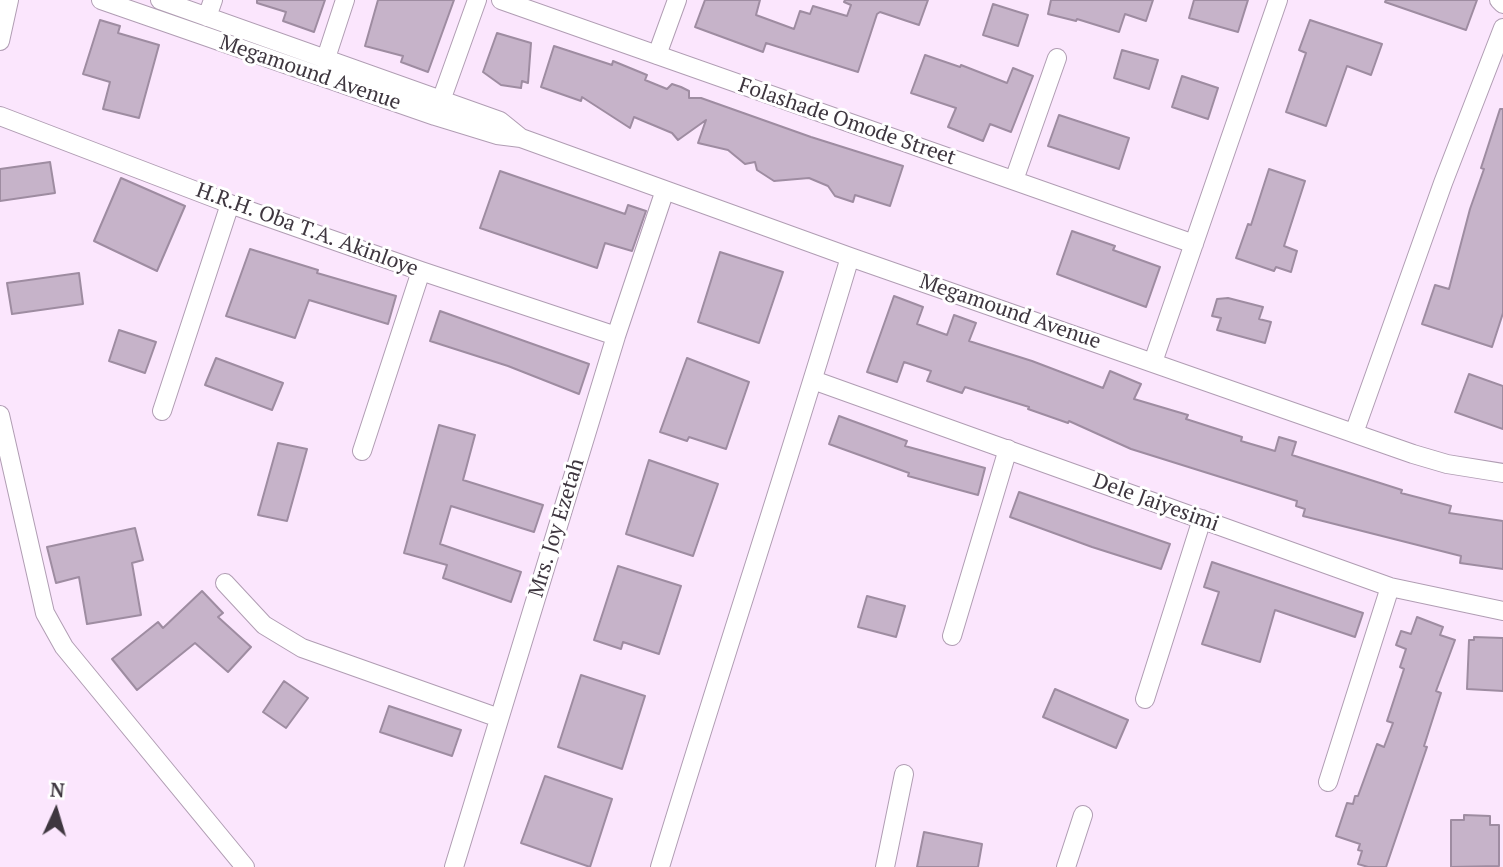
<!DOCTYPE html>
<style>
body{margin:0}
#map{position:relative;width:1503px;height:867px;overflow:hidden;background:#fbe6fd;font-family:"PT Serif",serif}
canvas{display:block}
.north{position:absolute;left:21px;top:776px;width:70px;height:70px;-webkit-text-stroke:5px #fff;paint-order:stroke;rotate:4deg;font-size:19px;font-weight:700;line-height:28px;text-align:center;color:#3e363f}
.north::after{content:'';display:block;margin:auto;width:24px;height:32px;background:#3e363f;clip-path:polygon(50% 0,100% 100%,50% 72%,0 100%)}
</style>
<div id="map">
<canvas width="1503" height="867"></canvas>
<div class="north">N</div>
</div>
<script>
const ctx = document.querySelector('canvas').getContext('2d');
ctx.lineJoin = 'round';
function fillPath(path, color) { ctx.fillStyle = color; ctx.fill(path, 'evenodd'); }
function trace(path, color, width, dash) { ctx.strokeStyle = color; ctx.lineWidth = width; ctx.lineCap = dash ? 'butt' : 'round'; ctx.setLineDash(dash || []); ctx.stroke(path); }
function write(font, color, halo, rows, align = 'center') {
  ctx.font = font + ' "PT Serif",serif'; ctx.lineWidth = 6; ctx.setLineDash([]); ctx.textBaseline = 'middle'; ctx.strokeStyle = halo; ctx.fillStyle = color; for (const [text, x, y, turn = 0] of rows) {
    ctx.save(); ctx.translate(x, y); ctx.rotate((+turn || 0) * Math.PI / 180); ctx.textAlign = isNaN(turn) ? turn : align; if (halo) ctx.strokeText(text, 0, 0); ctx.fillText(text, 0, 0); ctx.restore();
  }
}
const building = new Path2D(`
 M 257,0 L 325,0 L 314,32 L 283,21 L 286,12 L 257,3 Z
 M 378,0 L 454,0 L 428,72 L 401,62 L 403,56 L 365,46 Z
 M 705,0 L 760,0 L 756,15 L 794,29 L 800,11 L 810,14 L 813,6 L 847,16 L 851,5 L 844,2 L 845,0 L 928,0 L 919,25 L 880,12 L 877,14 L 858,72 L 766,43 L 763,52 L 695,27 Z
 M 1051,0 L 1153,0 L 1146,21 L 1125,14 L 1119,32 L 1077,19 L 1076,21 L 1048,14 Z
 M 1194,0 L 1248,0 L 1238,32 L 1189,18 Z
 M 1386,0 L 1477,0 L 1466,30 L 1385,2 Z
 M 993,4 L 1028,15 L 1018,46 L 983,35 Z
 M 100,20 L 120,26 L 118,33 L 159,45 L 139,118 L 103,109 L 110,82 L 83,74 Z
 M 1310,20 L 1382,44 L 1371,75 L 1347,66 L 1326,126 L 1286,112 L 1306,53 L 1299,50 Z
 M 497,33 L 531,43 L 528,83 L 522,81 L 521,88 L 501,85 L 483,72 Z
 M 554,46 L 612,65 L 613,61 L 647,75 L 645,80 L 667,89 L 672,84 L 681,87 L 689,91 L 689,98 L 701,98 L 811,137 L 903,166 L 890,206 L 855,195 L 853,202 L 835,196 L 828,186 L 809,178 L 774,181 L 757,170 L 755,162 L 745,164 L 728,150 L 698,143 L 706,120 L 678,140 L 672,133 L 634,117 L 630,128 L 582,97 L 581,101 L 541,87 Z
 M 1122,50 L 1158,60 L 1149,89 L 1114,78 Z
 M 925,55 L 960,67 L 961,65 L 1007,83 L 1013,68 L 1033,76 L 1011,132 L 990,124 L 983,141 L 948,127 L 956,108 L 911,93 Z
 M 1182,76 L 1218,88 L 1208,119 L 1172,107 Z
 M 1500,109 L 1503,109 L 1503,313 L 1492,347 L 1422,324 L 1435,285 L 1449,289 L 1470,209 L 1484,169 L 1481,168 Z
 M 1059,115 L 1129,138 L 1119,169 L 1048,146 Z
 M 50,162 L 55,193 L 0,201 L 0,169 Z
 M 1269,169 L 1305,181 L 1284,246 L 1297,251 L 1291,272 L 1276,267 L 1274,271 L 1236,258 L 1248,224 L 1251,225 Z
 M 500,171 L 625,214 L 628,205 L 646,211 L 632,251 L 605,243 L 597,268 L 480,228 Z
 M 121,178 L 185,206 L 157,271 L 94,241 Z
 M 1072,231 L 1115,246 L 1113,250 L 1160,267 L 1146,307 L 1057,274 Z
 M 250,249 L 318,270 L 317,273 L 396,296 L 388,324 L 309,300 L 295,338 L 226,316 Z
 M 720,252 L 783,272 L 759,343 L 698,322 Z
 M 79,273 L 83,304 L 12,314 L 7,283 Z
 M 894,296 L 923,307 L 917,324 L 947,335 L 954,315 L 976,323 L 969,341 L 1032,361 L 1103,388 L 1110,371 L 1141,384 L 1134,399 L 1188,415 L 1186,419 L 1242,437 L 1241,441 L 1275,451 L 1279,437 L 1296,442 L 1292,455 L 1402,490 L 1401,493 L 1451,506 L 1449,513 L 1503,521 L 1503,569 L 1460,563 L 1461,556 L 1303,516 L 1305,509 L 1296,506 L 1297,501 L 1131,449 L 1069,421 L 1068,423 L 1028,409 L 1029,407 L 965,387 L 962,393 L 927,381 L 931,371 L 904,362 L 897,382 L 867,372 Z
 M 1228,298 L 1263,307 L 1259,319 L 1271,322 L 1265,343 L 1217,330 L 1221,318 L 1212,316 L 1217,299 Z
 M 440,311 L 589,364 L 579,394 L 508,366 L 430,341 Z
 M 119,330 L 156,342 L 145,373 L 109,361 Z
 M 216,358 L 283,383 L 272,410 L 205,385 Z
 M 687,358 L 749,382 L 726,449 L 689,437 L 687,441 L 660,432 Z
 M 1469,374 L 1503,386 L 1503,429 L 1455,412 Z
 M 839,416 L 907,441 L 905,446 L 985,468 L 978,495 L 908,476 L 909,473 L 829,444 Z
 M 439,425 L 475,435 L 463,480 L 543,505 L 534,532 L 451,506 L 440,544 L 521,572 L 511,602 L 443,578 L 447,565 L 404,553 Z
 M 278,443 L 307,449 L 287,521 L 258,515 Z
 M 649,460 L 718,484 L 693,556 L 626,534 Z
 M 1019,492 L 1170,544 L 1161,569 L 1092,547 L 1010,517 Z
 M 135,528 L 143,560 L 132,563 L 141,615 L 87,624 L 79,577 L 56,583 L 47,547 Z
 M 1212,562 L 1363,613 L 1355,637 L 1275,610 L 1260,662 L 1202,644 L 1219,592 L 1204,587 Z
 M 618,566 L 681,586 L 659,654 L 623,642 L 621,649 L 594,640 Z
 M 202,591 L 223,613 L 218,617 L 251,647 L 228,672 L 195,643 L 137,690 L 112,659 L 158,622 L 163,628 Z
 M 867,596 L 905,606 L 896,637 L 858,627 Z
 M 1417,617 L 1443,627 L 1440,635 L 1455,640 L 1436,691 L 1441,693 L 1424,746 L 1427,747 L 1386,867 L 1368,867 L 1358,864 L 1362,851 L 1358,850 L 1360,844 L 1336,836 L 1347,803 L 1353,804 L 1355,796 L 1358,796 L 1377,744 L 1384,747 L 1393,723 L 1387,721 L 1404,669 L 1400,667 L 1406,649 L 1396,645 L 1401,631 L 1411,634 Z
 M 1474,637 L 1503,638 L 1503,691 L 1467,689 L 1469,640 L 1474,640 Z
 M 581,675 L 645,696 L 622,769 L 558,747 Z
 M 284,681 L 308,698 L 286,728 L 263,712 Z
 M 1055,689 L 1128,720 L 1116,748 L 1043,717 Z
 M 389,706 L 461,730 L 452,756 L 380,732 Z
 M 545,776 L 612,799 L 590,867 L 521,843 Z
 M 1464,815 L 1490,816 L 1490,825 L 1499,825 L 1499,866 L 1451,867 L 1451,820 L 1464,820 Z
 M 924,832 L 982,844 L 978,867 L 917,867 Z`);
fillPath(building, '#c6b3c9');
trace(building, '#9e8ca1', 2);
const street = new Path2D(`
 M 101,0 L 435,116 L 497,135 L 521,138 L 850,257 L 1413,454 L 1447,464 L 1503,473
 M 160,0 L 500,121 L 521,138
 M 501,0 L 1194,244
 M 1499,0 L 1503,4
 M 207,17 L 213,0
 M 0,41 L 9,0
 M 657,55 L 677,0
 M 326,58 L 345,0
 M 438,109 L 477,0
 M 0,116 L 230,204 L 421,271 L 616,336
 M 1014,180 L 1057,58
 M 1153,362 L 1278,0
 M 813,380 L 1390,587 L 1503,611
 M 162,411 L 230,204
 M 0,415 L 45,613 L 64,647 L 245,867
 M 1354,433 L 1443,183 L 1503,28
 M 362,451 L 421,271
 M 225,583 L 264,625 L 302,648 L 499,718
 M 952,636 L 1008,449
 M 1145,699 L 1202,519
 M 1328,782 L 1390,587
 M 454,867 L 616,336 L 665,190
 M 660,867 C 722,663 789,461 850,257
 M 885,867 L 904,774
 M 1066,867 L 1083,815`);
trace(street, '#b09db3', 20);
trace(street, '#fff', 18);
write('21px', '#3e363f', '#fff', [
 ["Megamound Avenue",310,73,19],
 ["Folashade Omode Street",847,122,19],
 ["H.R.H. Oba T.A. Akinloye",307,230,20],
 ["Megamound Avenue",1010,312,19],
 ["Dele Jaiyesimi",1156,503,20],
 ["Mrs. Joy Ezetah",557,528,-73]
]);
</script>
